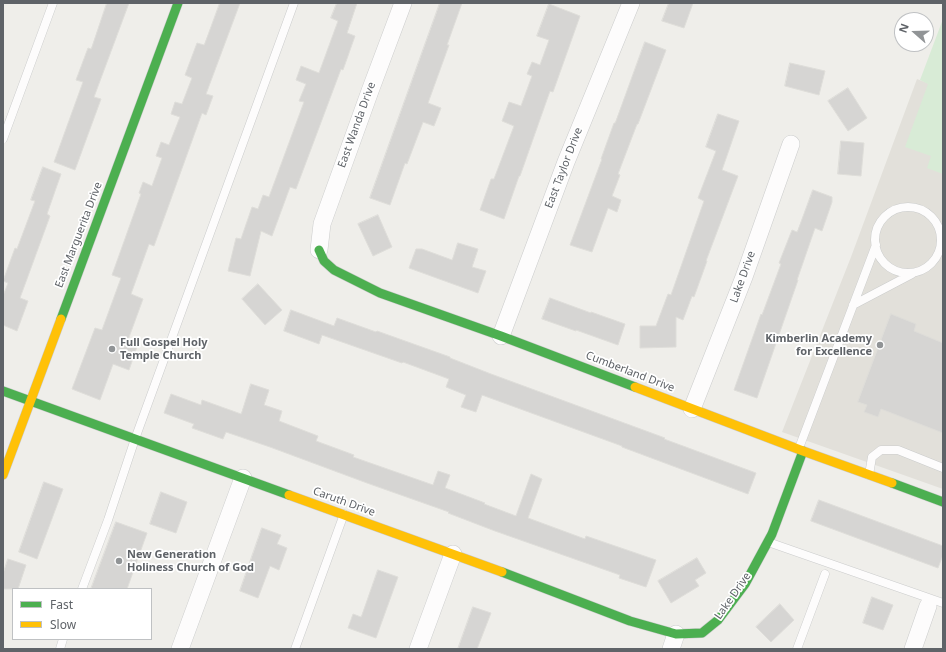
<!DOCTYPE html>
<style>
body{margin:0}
#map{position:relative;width:946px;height:652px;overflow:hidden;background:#efeeea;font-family:"Noto Sans",sans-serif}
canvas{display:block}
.frame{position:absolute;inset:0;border:4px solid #5f6368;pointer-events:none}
.legend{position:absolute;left:12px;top:588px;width:140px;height:52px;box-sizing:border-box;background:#fff;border:1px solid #bfc1c3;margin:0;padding:5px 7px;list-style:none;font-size:12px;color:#5f6368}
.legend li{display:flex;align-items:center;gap:8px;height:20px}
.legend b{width:20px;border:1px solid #bfc1c3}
.north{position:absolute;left:894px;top:12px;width:40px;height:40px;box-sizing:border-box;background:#fff;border:1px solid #bfc1c3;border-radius:50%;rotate:290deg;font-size:11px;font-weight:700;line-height:16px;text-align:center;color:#5f6368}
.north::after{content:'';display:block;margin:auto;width:14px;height:18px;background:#919496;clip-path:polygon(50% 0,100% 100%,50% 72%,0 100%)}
</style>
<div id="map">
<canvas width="946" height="652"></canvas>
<div class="frame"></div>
<ul class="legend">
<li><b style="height:5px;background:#4caf50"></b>Fast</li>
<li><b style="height:5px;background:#ffc107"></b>Slow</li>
</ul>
<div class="north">N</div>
</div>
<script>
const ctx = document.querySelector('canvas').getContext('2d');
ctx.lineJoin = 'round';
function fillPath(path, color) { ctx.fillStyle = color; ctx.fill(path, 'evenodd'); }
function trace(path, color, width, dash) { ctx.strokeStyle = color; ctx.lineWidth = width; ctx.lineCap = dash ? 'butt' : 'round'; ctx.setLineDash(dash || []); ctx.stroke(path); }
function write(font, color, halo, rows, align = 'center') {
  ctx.font = font + ' "Noto Sans",sans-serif'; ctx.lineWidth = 3.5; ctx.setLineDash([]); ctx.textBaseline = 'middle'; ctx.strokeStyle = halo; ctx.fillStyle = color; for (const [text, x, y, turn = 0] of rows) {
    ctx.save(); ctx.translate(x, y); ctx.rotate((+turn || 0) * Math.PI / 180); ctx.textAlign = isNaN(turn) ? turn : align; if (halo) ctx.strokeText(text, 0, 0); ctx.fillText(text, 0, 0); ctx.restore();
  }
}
fillPath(new Path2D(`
 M 917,79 L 943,89 L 943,489 L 782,432 L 851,257 Z`), '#e2e0da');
fillPath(new Path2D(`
 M 943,19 L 943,174 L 927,168 L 931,156 L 905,147 L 928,84 L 920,80 Z`), '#d8ebd6');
const building = new Path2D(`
 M 107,3 L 129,3 L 94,97 L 101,99 L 75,170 L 54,162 L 83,82 L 76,80 L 88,48 L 91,49 Z
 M 220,3 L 240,3 L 206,94 L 213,96 L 206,115 L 202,113 L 154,246 L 149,244 L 131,294 L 143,299 L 128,340 L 138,344 L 129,370 L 113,364 L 100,400 L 72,389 L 95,328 L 102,330 L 121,278 L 112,275 L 141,194 L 139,193 L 143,182 L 152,186 L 162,158 L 156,156 L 161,142 L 169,145 L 180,117 L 171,114 L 175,102 L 182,104 L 192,78 L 185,75 L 197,43 L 204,45 Z
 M 337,3 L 357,3 L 347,33 L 355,36 L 343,70 L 341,69 L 296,189 L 290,187 L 272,236 L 261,231 L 250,276 L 228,271 L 236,238 L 241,239 L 252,207 L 258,209 L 263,195 L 269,197 L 304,102 L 299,101 L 306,84 L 296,80 L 301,66 L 319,73 L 338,21 L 331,18 Z
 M 440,3 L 462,3 L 447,45 L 449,45 L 428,103 L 441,108 L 434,126 L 423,122 L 407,164 L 405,163 L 390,205 L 370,198 Z
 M 669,3 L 693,3 L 684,28 L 662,21 Z
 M 549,4 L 580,16 L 553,92 L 550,91 L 520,176 L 519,176 L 504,219 L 480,210 L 491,179 L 494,179 L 514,126 L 502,121 L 509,102 L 521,106 L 532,76 L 527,74 L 532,62 L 540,65 L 549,40 L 537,36 Z
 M 645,42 L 666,50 L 638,124 L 637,124 L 618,174 L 620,175 L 612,196 L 621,200 L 617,212 L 608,208 L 592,252 L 570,245 L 602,159 L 601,159 L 614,123 L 615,123 Z
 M 790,63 L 825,71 L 819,95 L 785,86 Z
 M 848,88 L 867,118 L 848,131 L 828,101 Z
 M 718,114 L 739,121 L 722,170 L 738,176 L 706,261 L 707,261 L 694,297 L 692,296 L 683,320 L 676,317 L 676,347 L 640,348 L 640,326 L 656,326 L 668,294 L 671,295 L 704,201 L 698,198 L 716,151 L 706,147 Z
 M 841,141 L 864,143 L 861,176 L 838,174 Z
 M 43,167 L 61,174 L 47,214 L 50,216 L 20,298 L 28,301 L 17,331 L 3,325 L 3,296 L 8,283 L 3,281 L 15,248 L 17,249 L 35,201 L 31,200 Z
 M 813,190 L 832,197 L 832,202 L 822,231 L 815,228 L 797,280 L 798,280 L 757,398 L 734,390 L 761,314 L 762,315 L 781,264 L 779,263 L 792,230 L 797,232 Z
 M 378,215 L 392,247 L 373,256 L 358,224 Z
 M 458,243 L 478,249 L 472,267 L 486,271 L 478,293 L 409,268 L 416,249 L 422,249 L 452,260 Z
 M 258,284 L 282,310 L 265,325 L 242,299 Z
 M 550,298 L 591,313 L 591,312 L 625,324 L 618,345 L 576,330 L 576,331 L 542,319 Z
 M 291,310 L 334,326 L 337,318 L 376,332 L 377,331 L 450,357 L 450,358 L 491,374 L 665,438 L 664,439 L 756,473 L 748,494 L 622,447 L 622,446 L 482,395 L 476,412 L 461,407 L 466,395 L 446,387 L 449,379 L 403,362 L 402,363 L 322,335 L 319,344 L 284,331 Z
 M 891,314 L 916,324 L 914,331 L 943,343 L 943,433 L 881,409 L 878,417 L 864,412 L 867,405 L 858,402 Z
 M 251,384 L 269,390 L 264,405 L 282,411 L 279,421 L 318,436 L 316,441 L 354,455 L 353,457 L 433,485 L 438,471 L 450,475 L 445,488 L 485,503 L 484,504 L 516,516 L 531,474 L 542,479 L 528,518 L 585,539 L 586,536 L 656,560 L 646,587 L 619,578 L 620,575 L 495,531 L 448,513 L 449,512 L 367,483 L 270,447 L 226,432 L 223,439 L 192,428 L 194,424 L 164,413 L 171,394 L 201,405 L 202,400 L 241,414 Z
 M 44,482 L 63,489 L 37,559 L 19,552 Z
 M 161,492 L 187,502 L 176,533 L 150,524 Z
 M 819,500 L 943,546 L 943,555 L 938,568 L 811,521 Z
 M 116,522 L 147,533 L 127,589 L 91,589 Z
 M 262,528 L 281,535 L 277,544 L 287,548 L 279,570 L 270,566 L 258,598 L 240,591 Z
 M 697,558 L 706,573 L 695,580 L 699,586 L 671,603 L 658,581 Z
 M 8,559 L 26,565 L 18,589 L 3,589 L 3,574 Z
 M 378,570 L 398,577 L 376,638 L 348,628 L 353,614 L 361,617 Z
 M 872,597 L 893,605 L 883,630 L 863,623 Z
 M 780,604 L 794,620 L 771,642 L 756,627 Z
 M 473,607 L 491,613 L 477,649 L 458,649 Z`);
fillPath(building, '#d6d5d3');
trace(building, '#deddd9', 1);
const lane = new Path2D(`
 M 3,139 L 53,3
 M875 240a33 33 0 1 1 66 0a33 33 0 1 1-66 0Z
 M 853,305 L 912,274
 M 799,448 L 876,245
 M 869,475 L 872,457 L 881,450 L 898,450 L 943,468
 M 768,542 L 943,603
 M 82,589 L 108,520 L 135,439 L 294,3
 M 60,649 L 63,639
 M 295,649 L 344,514
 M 797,649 L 825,574`);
const street = new Path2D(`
 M 319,250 L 322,224 L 370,91 L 403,3
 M 501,336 L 566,162 L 631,3
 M 692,409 L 744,277 L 791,144
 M 180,649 L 243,478
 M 418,649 L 453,554
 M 671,649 L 676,634
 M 913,649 L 928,606`);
const fast = new Path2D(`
 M 319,250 L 324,261 L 334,270 L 380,293 L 501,336 L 635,387
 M 61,319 L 178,3
 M 3,391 L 289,495
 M 892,483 L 943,502
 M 502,572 L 630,621 L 676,634 L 702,633 L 718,620 L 745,584 L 772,534 L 803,451`);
const slow = new Path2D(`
 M 635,387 L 803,451 L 892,483
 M 3,475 L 61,319
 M 289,495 L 502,572`);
trace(lane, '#cbcccc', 9);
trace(street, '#cbcccc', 18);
trace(fast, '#cacacb', 10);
trace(slow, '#cacacb', 10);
trace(lane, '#fdfcfc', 8);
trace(street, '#fdfcfc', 17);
trace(fast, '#4caf50', 9);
trace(slow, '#ffc107', 9);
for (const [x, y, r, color] of [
 [880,345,4,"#919496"],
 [112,349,4,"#919496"],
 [119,561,4,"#919496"]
]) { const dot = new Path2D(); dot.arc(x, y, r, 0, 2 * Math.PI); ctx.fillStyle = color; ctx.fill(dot); trace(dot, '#fff', 1.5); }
write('11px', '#5f6368', '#fff', [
 ["East Wanda Drive",357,125,-70],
 ["East Taylor Drive",564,168,-69],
 ["East Marguerita Drive",79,235,-69],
 ["Lake Drive",743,277,-70],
 ["Cumberland Drive",630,372,21],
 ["Caruth Drive",344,502,20],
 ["Lake Drive",733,596,-55]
]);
write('bold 11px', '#5f6368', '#fff', [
 ["Kimberlin Academy",872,339,"right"],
 ["for Excellence",872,352,"right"],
 ["Full Gospel Holy",120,343],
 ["Temple Church",120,356],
 ["New Generation",127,555],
 ["Holiness Church of God",127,568]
], 'left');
</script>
